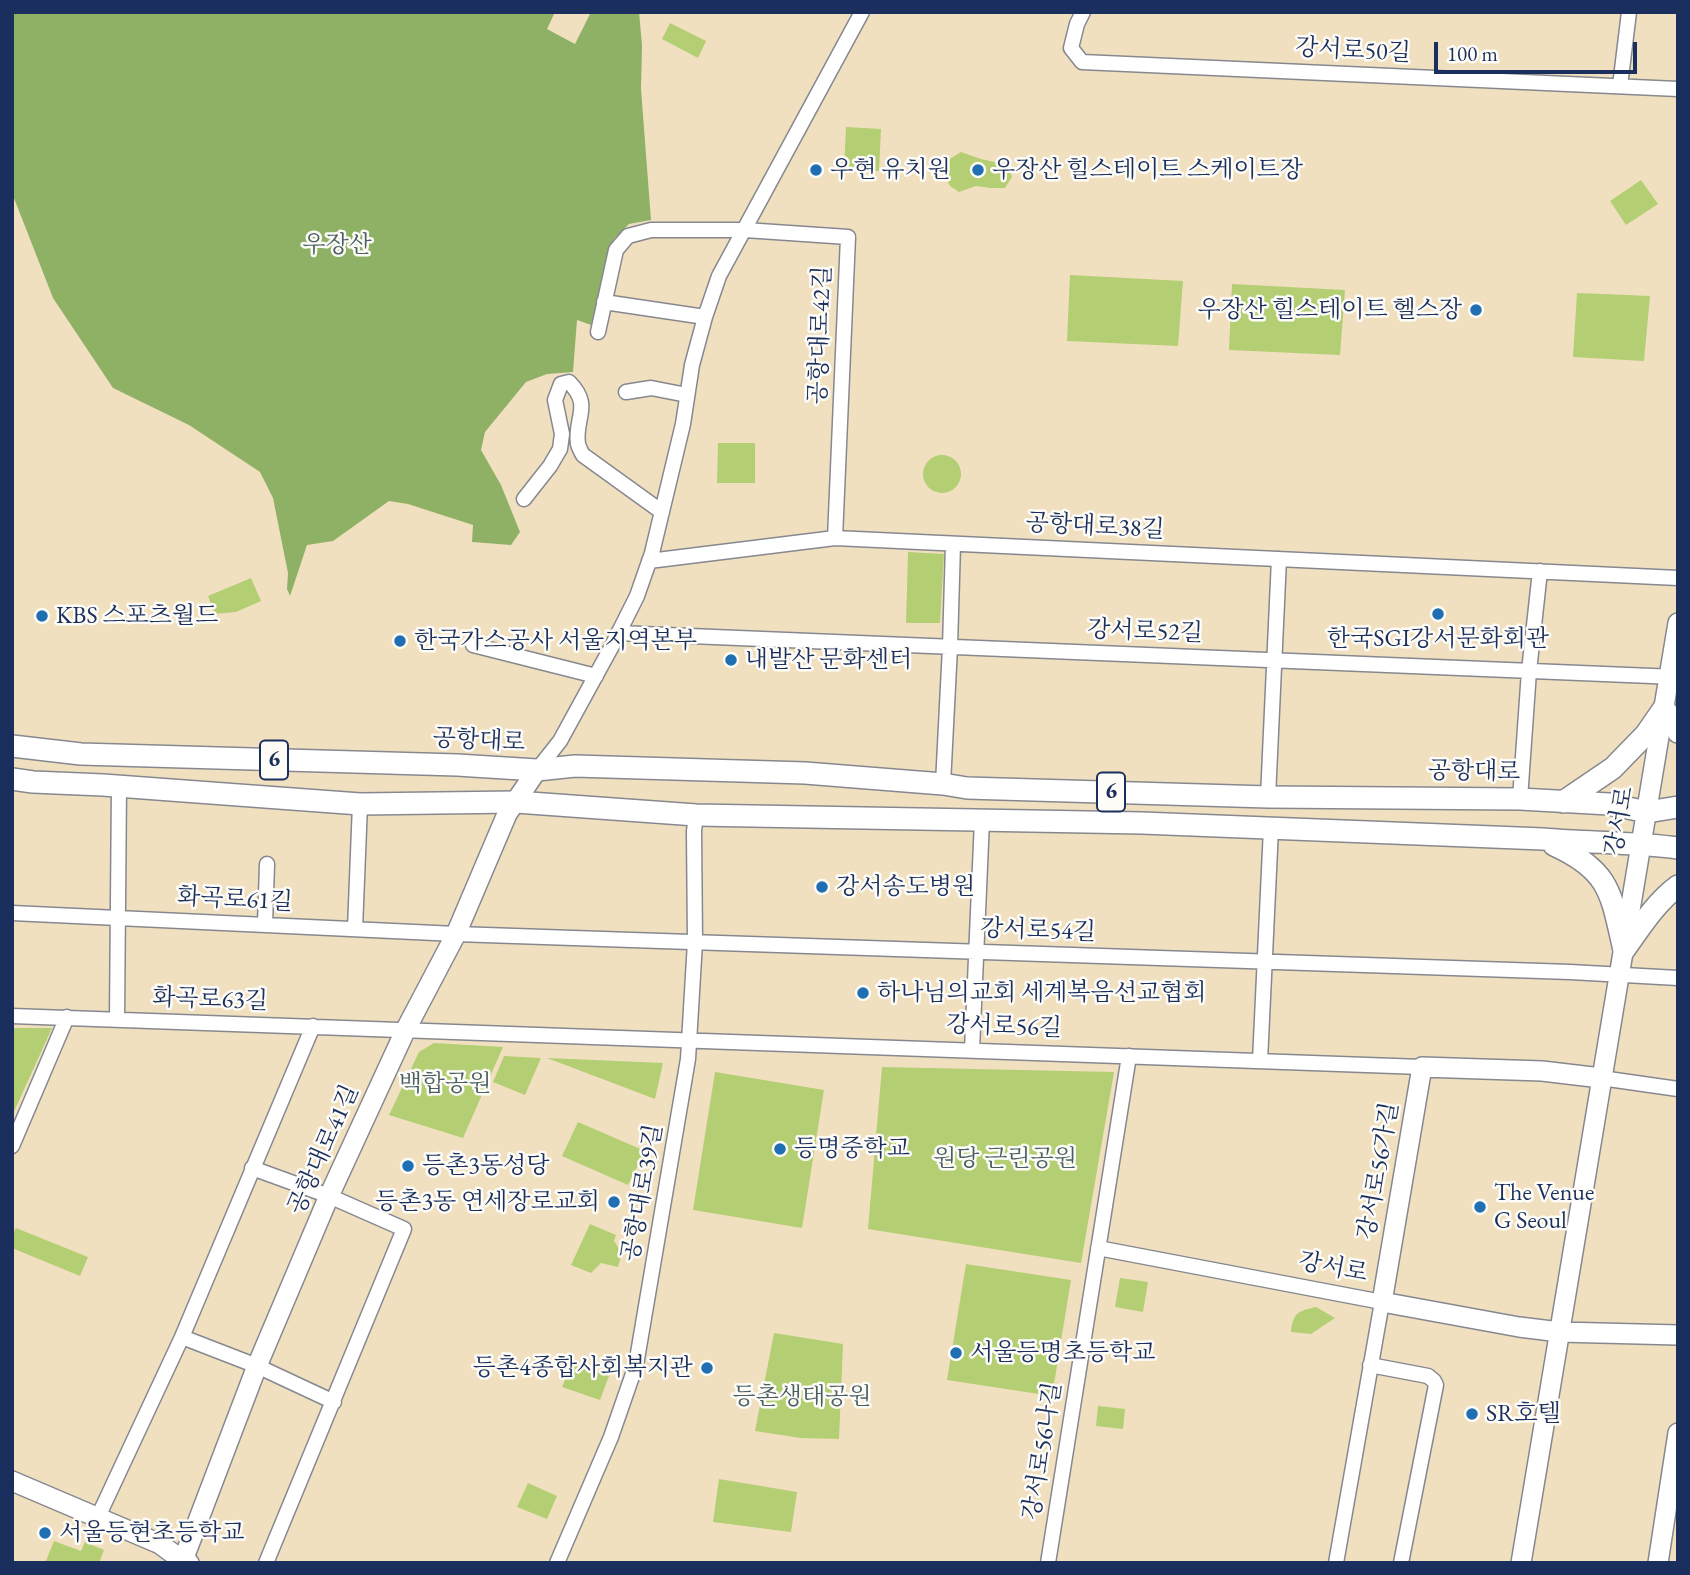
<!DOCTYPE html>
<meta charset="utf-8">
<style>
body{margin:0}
#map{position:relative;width:1690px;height:1575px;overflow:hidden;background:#f1e0c0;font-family:"EB Garamond",serif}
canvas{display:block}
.frame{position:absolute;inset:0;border:14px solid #1b2f5e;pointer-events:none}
.scale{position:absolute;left:1434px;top:42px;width:203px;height:32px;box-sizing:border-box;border:4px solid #1b2f5e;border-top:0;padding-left:9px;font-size:21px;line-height:24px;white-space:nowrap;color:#1b2f5e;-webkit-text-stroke:5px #fdfcf7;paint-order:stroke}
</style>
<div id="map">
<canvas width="1690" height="1575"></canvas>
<div class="frame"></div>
<div class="scale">100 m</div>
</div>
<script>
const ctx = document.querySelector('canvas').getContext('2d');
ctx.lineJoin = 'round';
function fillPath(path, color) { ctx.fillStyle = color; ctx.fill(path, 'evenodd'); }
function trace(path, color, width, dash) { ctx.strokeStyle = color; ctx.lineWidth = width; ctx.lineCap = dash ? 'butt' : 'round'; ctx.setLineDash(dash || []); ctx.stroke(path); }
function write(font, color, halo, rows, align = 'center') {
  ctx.font = font + ' "EB Garamond","Noto Serif KR",serif'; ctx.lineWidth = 5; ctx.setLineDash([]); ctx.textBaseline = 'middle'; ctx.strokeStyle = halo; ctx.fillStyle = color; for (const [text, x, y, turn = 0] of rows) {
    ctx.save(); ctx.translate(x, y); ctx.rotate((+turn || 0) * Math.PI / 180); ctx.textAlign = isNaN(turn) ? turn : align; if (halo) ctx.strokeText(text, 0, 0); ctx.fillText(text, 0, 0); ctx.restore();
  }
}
fillPath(new Path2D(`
 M 670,23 L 706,41 L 698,58 L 662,39 Z
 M 846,127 L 881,129 L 879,171 L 844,170 Z
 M 961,152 L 981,159 L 1008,165 L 1012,177 L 1005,188 L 991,188 L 976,186 L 959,192 L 950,186 L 944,176 L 948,160 Z
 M 1641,180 L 1658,204 L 1626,225 L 1610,201 Z
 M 1070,275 L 1183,281 L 1178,346 L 1067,341 Z
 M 1232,284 L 1345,290 L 1340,355 L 1229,350 Z
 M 1577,293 L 1650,296 L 1644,361 L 1573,357 Z
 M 718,443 L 755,443 L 755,483 L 717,483 Z
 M923 474a19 19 0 1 1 38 0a19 19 0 1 1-38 0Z
 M 908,552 L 944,554 L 940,623 L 906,623 Z
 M 251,578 L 261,601 L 236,612 L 215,614 L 208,596 Z
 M 12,1028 L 52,1028 L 12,1116 Z
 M 434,1043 L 503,1047 L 463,1138 L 389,1115 L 419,1052 Z
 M 504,1056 L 541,1058 L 525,1095 L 493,1082 Z
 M 547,1058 L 663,1063 L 655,1099 Z
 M 882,1067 L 1114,1072 L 1081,1263 L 868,1229 Z
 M 715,1072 L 824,1090 L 802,1228 L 693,1210 Z
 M 578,1122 L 645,1151 L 628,1185 L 562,1156 Z
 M 590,1224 L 616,1235 L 614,1241 L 622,1253 L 618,1267 L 601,1263 L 591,1273 L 571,1265 Z
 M 16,1228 L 88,1257 L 80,1276 L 12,1248 L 12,1236 Z
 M 966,1264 L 1071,1280 L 1052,1396 L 947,1380 Z
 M 1120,1278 L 1148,1282 L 1143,1312 L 1115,1307 Z
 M 1316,1307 L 1335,1318 L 1311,1334 L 1291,1332 C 1293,1312 1299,1311 1316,1307 Z
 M 774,1333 L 843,1344 L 839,1439 L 801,1438 L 755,1431 Z
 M 572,1363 L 609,1376 L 600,1400 L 562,1387 Z
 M 1098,1406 L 1125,1409 L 1123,1429 L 1096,1426 Z
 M 719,1479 L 797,1492 L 791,1532 L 713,1522 Z
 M 528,1483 L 557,1496 L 547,1519 L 517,1507 Z
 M 54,1541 L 81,1551 L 85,1542 L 104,1550 L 99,1563 L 45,1563 Z`), '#b4ce73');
fillPath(new Path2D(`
 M 12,12 L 555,12 L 547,29 L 575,44 L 591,12 L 639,12 L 642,45 L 641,89 L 651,220 L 629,224 L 614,239 L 603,296 L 594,326 L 577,320 L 573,372 L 547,374 L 526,382 L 485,432 L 481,450 L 501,485 L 520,532 L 511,545 L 472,542 L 473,525 L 408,504 L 389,501 L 333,541 L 307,545 L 290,596 L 287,589 L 288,573 L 273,498 L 260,472 L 189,425 L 113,388 L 53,298 L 12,193 Z`), '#8fb165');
const street = new Path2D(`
 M 1083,12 L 1077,24 L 1071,48 L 1082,62 L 1678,89
 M 1620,86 L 1629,12
 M 604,302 L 705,317
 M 598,332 L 616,250 L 628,236 L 651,230 L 745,230 L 848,237 L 835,538
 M 626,392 L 651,388 L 687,395
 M 524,499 L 550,466 L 560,449 L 562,434 L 555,400 L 561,384 L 569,382 C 593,406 574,418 578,444 C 578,445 582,454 583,455 L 662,512
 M 649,561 L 835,538 L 1678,578
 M 618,633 L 1676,677
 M 473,645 L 596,676
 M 537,770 L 560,741 L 612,646 L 637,596 L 652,553 L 683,424 L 692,365 L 705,317 L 719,276 L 862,12
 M 943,784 L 950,647 L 953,544
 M 1268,797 L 1279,559
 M 1520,799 L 1529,671 L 1540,571
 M 12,913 L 456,934 L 1570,972 L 1678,978
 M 265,924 L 267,864
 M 355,929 L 360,804
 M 12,1016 L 1422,1067
 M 117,1019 L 119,786
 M 972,1050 L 982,820
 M 1260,1061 L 1271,828
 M 1601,1078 L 1678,1089
 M 12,1146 L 67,1017
 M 252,1168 L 329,1196 L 404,1229 L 266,1563
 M 1098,1248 L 1382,1302 L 1336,1563
 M 182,1337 L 313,1026
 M 1370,1365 L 1428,1376 L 1434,1381 L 1436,1385 L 1401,1563
 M 98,1517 L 182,1337 L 257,1366 L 334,1402
 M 557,1563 L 611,1437 L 636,1365 L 688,1059 L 695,942 L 694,831 L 696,815
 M 1048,1563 L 1129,1056`);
const secondary = new Path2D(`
 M 1601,1078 L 1542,1071 L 1422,1067 L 1382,1302 L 1519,1327 L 1560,1332 L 1678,1335
 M 12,1481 L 160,1544 L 183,1561 L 189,1563
 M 182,1563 L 257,1366 L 329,1196 L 406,1029 L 456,934 L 507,814 L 537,770
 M 1521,1563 L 1678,623
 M 1658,1563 L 1678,1433`);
const primary = new Path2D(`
 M 12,746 L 81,754 L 457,765 L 537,770 L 575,766 L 805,773 L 943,784 L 967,788 L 1268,797 L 1520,799 L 1609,804 L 1647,812 L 1678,807
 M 12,779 L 33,782 L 103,785 L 360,804 L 516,802 L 696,815 L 1142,823 L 1543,839 C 1588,843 1633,842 1678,848
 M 1563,802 L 1613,768 L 1646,734 L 1664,708 L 1676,726 L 1678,732
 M 1554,845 C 1611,871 1611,894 1624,950
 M 1624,950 C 1640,928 1655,903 1678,886`);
trace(street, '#86888f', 17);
trace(secondary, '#86888f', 22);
trace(primary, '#86888f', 24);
trace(street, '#fff', 14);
trace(secondary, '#fff', 19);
trace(primary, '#fff', 21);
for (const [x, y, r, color] of [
 [816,170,7,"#1f6fb2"],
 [978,170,7,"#1f6fb2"],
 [1476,310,7,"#1f6fb2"],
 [1438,614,7,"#1f6fb2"],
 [42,616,7,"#1f6fb2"],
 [400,641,7,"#1f6fb2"],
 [731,660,7,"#1f6fb2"],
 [822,887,7,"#1f6fb2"],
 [863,993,7,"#1f6fb2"],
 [780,1149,7,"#1f6fb2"],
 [408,1166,7,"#1f6fb2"],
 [614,1202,7,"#1f6fb2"],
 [1480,1207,7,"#1f6fb2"],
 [956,1353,7,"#1f6fb2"],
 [707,1368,7,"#1f6fb2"],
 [1472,1414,7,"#1f6fb2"],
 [45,1533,7,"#1f6fb2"]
]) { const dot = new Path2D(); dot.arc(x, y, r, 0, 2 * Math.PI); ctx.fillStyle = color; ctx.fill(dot); trace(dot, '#fdfcf7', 2.5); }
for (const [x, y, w] of [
 [274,760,28],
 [1111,792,28]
]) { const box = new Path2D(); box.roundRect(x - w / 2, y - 19.5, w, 39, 5); ctx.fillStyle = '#fdfcf7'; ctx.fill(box); trace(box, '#1b2f5e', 2); }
write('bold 23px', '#1b2f5e', null, [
 ["6",274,760],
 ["6",1111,792]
]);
write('24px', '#1b2f5e', '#fdfcf7', [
 ["강서로50길",1353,51,3],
 ["공항대로42길",821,335,-88],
 ["공항대로38길",1095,527,3],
 ["강서로52길",1145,632,2],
 ["공항대로",479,741,3],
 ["공항대로",1474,772,1],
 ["강서로",1620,821,-80],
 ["화곡로61길",235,900,3],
 ["강서로54길",1038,931,2],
 ["화곡로63길",210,1000,2],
 ["강서로56길",1004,1027,2],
 ["공항대로41길",324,1150,-66],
 ["강서로56가길",1379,1171,-80],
 ["공항대로39길",643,1193,-80],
 ["강서로",1333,1268,11],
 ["강서로56나길",1043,1451,-81]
]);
write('24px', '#1b2f5e', '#fdfcf7', [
 ["우현 유치원",830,170],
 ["우장산 힐스테이트 스케이트장",992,170],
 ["우장산 힐스테이트 헬스장",1462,310,"right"],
 ["KBS 스포츠월드",56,616],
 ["한국SGI강서문화회관",1438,639,"center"],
 ["한국가스공사 서울지역본부",414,641],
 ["내발산 문화센터",745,660],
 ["강서송도병원",836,887],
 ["하나님의교회 세계복음선교협회",877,993],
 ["등명중학교",794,1149],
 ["등촌3동성당",422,1166],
 ["The Venue",1494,1193],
 ["G Seoul",1494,1221],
 ["등촌3동 연세장로교회",600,1202,"right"],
 ["서울등명초등학교",970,1353],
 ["등촌4종합사회복지관",693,1368,"right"],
 ["SR호텔",1486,1414],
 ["서울등현초등학교",59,1533]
], 'left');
write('24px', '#495f64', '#fdfcf7', [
 ["우장산",337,245],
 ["백합공원",445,1084],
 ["원당 근린공원",1005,1159],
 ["등촌생태공원",802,1397]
]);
</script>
